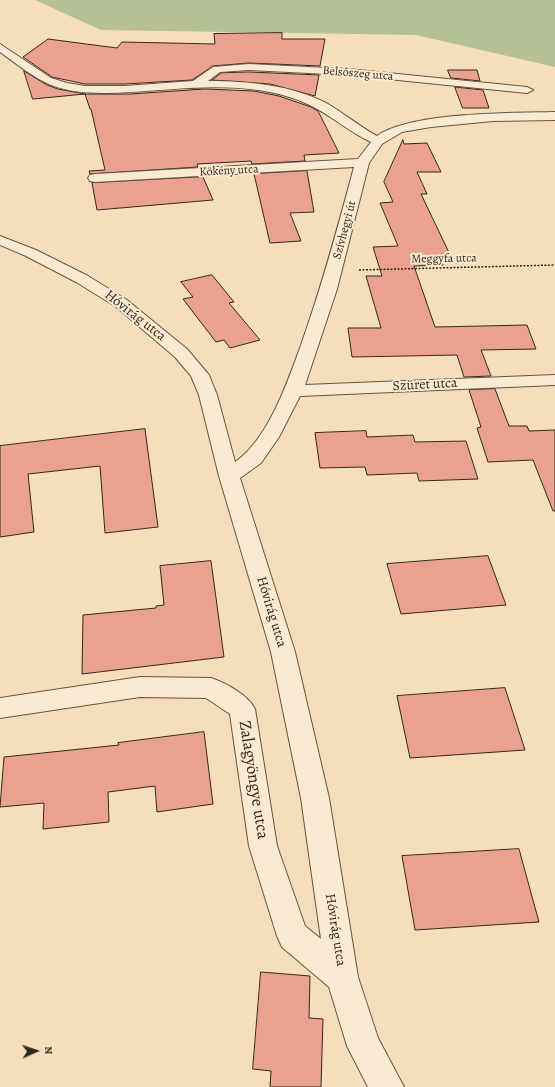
<!DOCTYPE html>
<meta charset="utf-8">
<style>
body{margin:0}
#map{position:relative;width:555px;height:1087px;overflow:hidden;background:#f7deba;font-family:Alegreya,serif}
canvas{display:block}
.north{position:absolute;left:16px;top:1031px;width:40px;height:40px;-webkit-text-stroke:3px #faead2;paint-order:stroke;rotate:87deg;font-size:11px;font-weight:700;line-height:16px;text-align:center;color:#32291e}
.north::after{content:'';display:block;margin:auto;width:14px;height:18px;background:#32291e;clip-path:polygon(50% 0,100% 100%,50% 72%,0 100%)}
</style>
<div id="map">
<canvas width="555" height="1087"></canvas>
<div class="north">N</div>
</div>
<script>
const ctx = document.querySelector('canvas').getContext('2d');
ctx.lineJoin = 'round';
function fillPath(path, color) { ctx.fillStyle = color; ctx.fill(path, 'evenodd'); }
function trace(path, color, width, dash) { ctx.strokeStyle = color; ctx.lineWidth = width; ctx.lineCap = dash ? 'butt' : 'round'; ctx.setLineDash(dash || []); ctx.stroke(path); }
function write(font, color, halo, rows, align = 'center') {
  ctx.font = font + ' Alegreya,serif'; ctx.lineWidth = 4; ctx.setLineDash([]); ctx.textBaseline = 'middle'; ctx.strokeStyle = halo; ctx.fillStyle = color; for (const [text, x, y, turn = 0] of rows) {
    ctx.save(); ctx.translate(x, y); ctx.rotate((+turn || 0) * Math.PI / 180); ctx.textAlign = isNaN(turn) ? turn : align; if (halo) ctx.strokeText(text, 0, 0); ctx.fillText(text, 0, 0); ctx.restore();
  }
}
fillPath(new Path2D(`
 M 35,0 L 555,0 L 555,67 L 416,35 L 101,30 Z`), '#b6c295');
const building = new Path2D(`
 M 282,33 L 282,39 L 325,39 L 320,66 L 249,63 L 213,66 L 192,80 L 125,84 L 85,84 L 52,77 L 23,57 L 48,39 L 117,48 L 122,42 L 215,44 L 214,34 Z
 M 448,70 L 477,70 L 480,81 L 451,78 Z
 M 24,71 L 47,85 L 58,89 L 85,94 L 33,99 Z
 M 249,72 L 319,75 L 315,96 L 270,84 L 212,80 L 221,73 Z
 M 455,87 L 483,90 L 489,108 L 463,108 Z
 M 205,89 L 254,91 L 279,96 L 311,107 L 318,111 L 339,153 L 304,155 L 305,161 L 252,164 L 251,161 L 197,164 L 198,167 L 90,174 L 89,171 L 105,170 L 91,109 L 90,109 L 85,94 L 130,94 Z
 M 403,140 L 404,144 L 427,143 L 441,172 L 417,172 L 427,194 L 421,194 L 453,261 L 441,261 L 443,265 L 414,266 L 435,327 L 527,325 L 536,349 L 481,350 L 491,376 L 464,377 L 457,355 L 352,357 L 348,328 L 381,328 L 366,276 L 382,276 L 373,247 L 398,246 L 380,203 L 393,202 L 384,182 Z
 M 307,171 L 314,212 L 290,213 L 301,241 L 270,243 L 254,174 Z
 M 203,177 L 213,200 L 97,210 L 92,183 Z
 M 212,275 L 234,302 L 229,303 L 260,340 L 230,348 L 224,340 L 216,342 L 183,299 L 193,297 L 181,282 Z
 M 495,389 L 509,426 L 527,426 L 529,431 L 555,430 L 555,511 L 553,511 L 533,460 L 488,462 L 477,428 L 481,427 L 469,390 Z
 M 145,429 L 158,527 L 105,533 L 100,466 L 28,474 L 34,532 L 0,537 L 0,446 Z
 M 366,431 L 367,437 L 413,435 L 415,442 L 466,441 L 478,479 L 419,481 L 417,473 L 367,475 L 365,467 L 320,468 L 315,433 Z
 M 488,556 L 506,605 L 401,614 L 387,564 Z
 M 211,561 L 224,657 L 82,674 L 83,615 L 156,608 L 156,606 L 164,605 L 160,566 Z
 M 505,688 L 525,750 L 410,758 L 397,696 Z
 M 204,732 L 213,804 L 157,812 L 155,786 L 108,792 L 109,822 L 43,829 L 44,803 L 0,807 L 4,757 L 119,745 L 118,743 Z
 M 519,849 L 539,922 L 415,930 L 402,856 Z
 M 261,972 L 310,976 L 309,1018 L 323,1019 L 321,1087 L 270,1087 L 271,1071 L 253,1069 Z`);
fillPath(building, '#eaa18f');
trace(building, '#32291e', 1);
const minor = new Path2D(`
 M 0,44 L 51,78 L 67,83 L 85,86 L 125,86 L 193,81 L 213,67 L 249,64 L 348,69 L 527,87 L 533,90 L 527,93 L 348,75 L 249,70 L 220,72 L 208,81 C 248,81 292,85 328,104 C 345,114 360,127 377,136 C 411,112 512,113 555,112 L 555,120 L 493,121 L 431,127 L 402,132 L 382,144 L 369,163 L 337,289 L 305,385 L 555,375 L 555,385 L 300,396 L 279,437 L 261,463 L 240,478 L 295,652 L 329,798 L 358,977 L 378,1038 L 404,1087 L 368,1087 L 347,1046 L 329,987 L 282,947 L 277,936 L 249,846 L 230,714 L 206,698 L 140,697 L 0,718 L 0,698 L 140,677 L 211,678 C 226,683 248,695 255,709 L 277,846 L 305,926 L 321,939 L 301,798 L 271,652 L 219,476 L 199,395 L 191,376 L 175,357 L 115,306 L 76,282 L 26,256 L 0,245 L 0,236 L 36,250 L 88,276 L 127,300 L 187,349 L 209,375 L 217,395 L 235,462 C 268,440 288,381 301,345 C 322,286 338,227 354,167 L 95,182 L 90,181 L 88,178 L 90,175 L 95,174 L 358,159 L 371,142 C 347,131 328,112 303,102 C 240,76 170,92 105,93 C 52,93 40,81 0,52 Z`);
trace(minor, '#635645', 2);
trace(new Path2D(`
 M 359,270 L 555,265`), '#32291e', 1.5, [2, 1.5]);
fillPath(minor, '#faead2');
write('12px', '#32291e', '#faead2', [
 ["Belsőszeg utca",358,74,5],
 ["Kökény utca",229,171,-3],
 ["Szívhegyi út",345,230,-75],
 ["Meggyfa utca",444,259,-1]
]);
write('14px', '#32291e', '#faead2', [
 ["Hóvirág utca",135,316,38],
 ["Szüret utca",425,385,-3],
 ["Hóvirág utca",271,612,73],
 ["Hóvirág utca",335,930,81]
]);
write('17px', '#32291e', '#faead2', [
 ["Zalagyöngye utca",253,780,81]
]);
</script>
